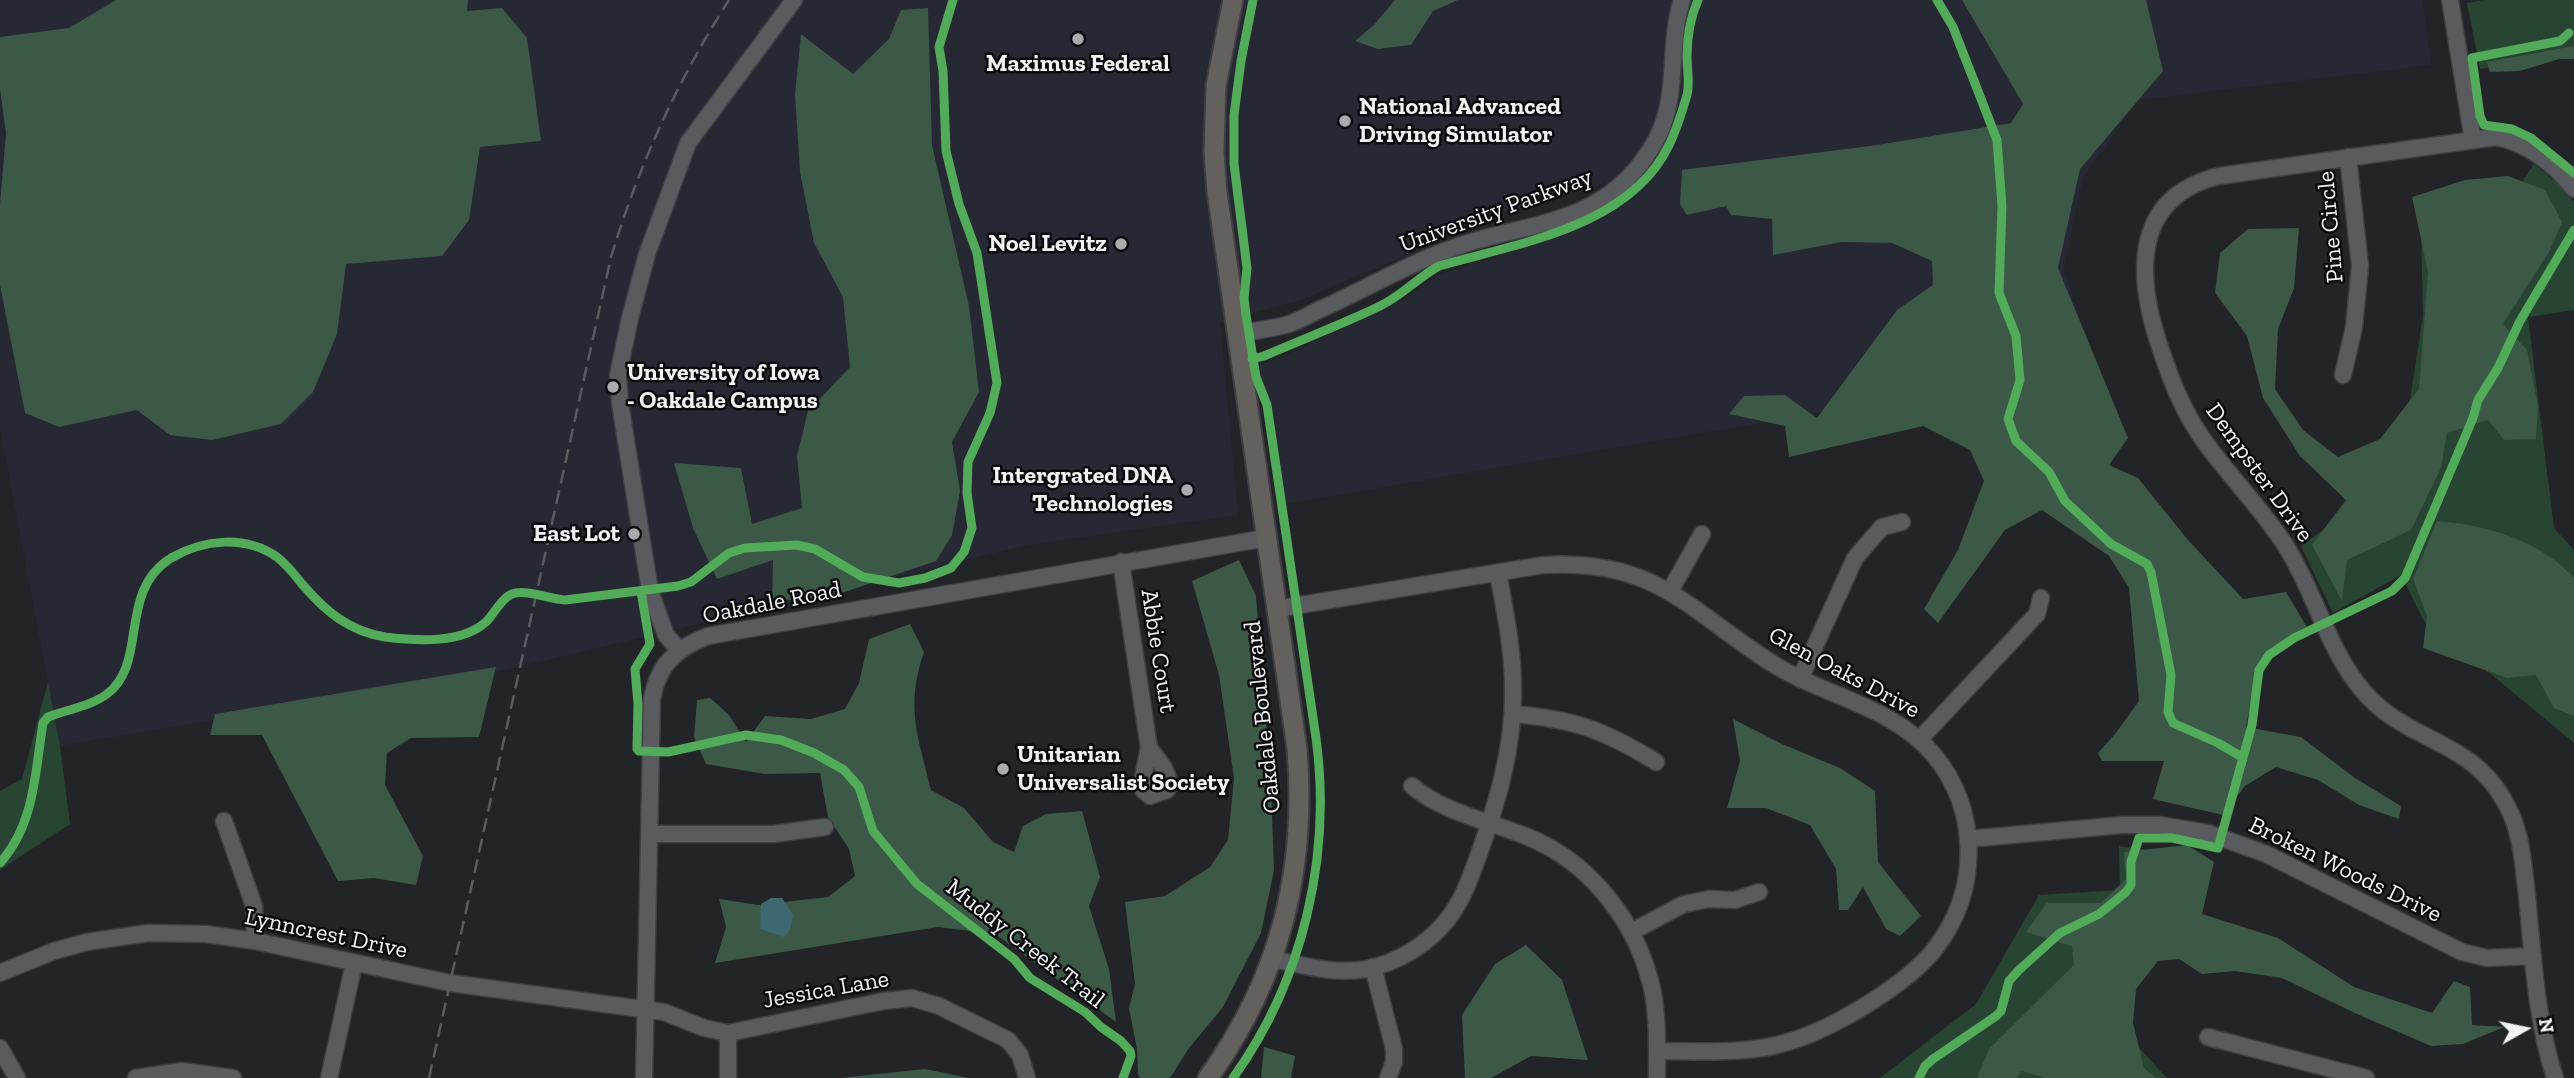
<!DOCTYPE html>
<style>
body{margin:0}
#map{position:relative;width:2574px;height:1078px;overflow:hidden;background:#232427;font-family:"Zilla Slab",serif}
canvas{display:block}
.north{position:absolute;left:2490px;top:994px;width:70px;height:70px;-webkit-text-stroke:5px #0c0c0f;paint-order:stroke;rotate:81deg;font-size:19px;font-weight:700;line-height:28px;text-align:center;color:#f2f3f7}
.north::after{content:'';display:block;margin:auto;width:24px;height:32px;background:#f2f3f7;clip-path:polygon(50% 0,100% 100%,50% 72%,0 100%)}
</style>
<div id="map">
<canvas width="2574" height="1078"></canvas>
<div class="north">N</div>
</div>
<script>
const ctx = document.querySelector('canvas').getContext('2d');
ctx.lineJoin = 'round';
function fillPath(path, color) { ctx.fillStyle = color; ctx.fill(path, 'evenodd'); }
function trace(path, color, width, dash) { ctx.strokeStyle = color; ctx.lineWidth = width; ctx.lineCap = dash ? 'butt' : 'round'; ctx.setLineDash(dash || []); ctx.stroke(path); }
function write(font, color, halo, rows, align = 'center') {
  ctx.font = font + ' "Zilla Slab",serif'; ctx.lineWidth = 5; ctx.setLineDash([]); ctx.textBaseline = 'middle'; ctx.strokeStyle = halo; ctx.fillStyle = color; for (const [text, x, y, turn = 0] of rows) {
    ctx.save(); ctx.translate(x, y); ctx.rotate((+turn || 0) * Math.PI / 180); ctx.textAlign = isNaN(turn) ? turn : align; if (halo) ctx.strokeText(text, 0, 0); ctx.fillText(text, 0, 0); ctx.restore();
  }
}
fillPath(new Path2D(`
 M 0,0 L 2423,0 L 2431,65 L 2138,100 L 2083,178 L 2064,268 L 2096,371 L 1871,404 L 1284,504 L 1267,397 L 1254,366 L 1272,361 L 1402,301 L 1436,276 L 1555,238 L 1605,217 L 1639,193 L 1661,167 L 1502,214 L 1304,299 L 1220,322 L 1238,515 L 1028,545 L 489,674 L 60,746 L 0,428 Z`), '#262833');
fillPath(new Path2D(`
 M 2484,0 L 2574,0 L 2574,53 L 2480,69 L 2467,3 Z
 M 2534,164 L 2558,184 L 2574,202 L 2574,310 L 2528,317 L 2554,528 L 2574,550 L 2574,743 L 2492,675 L 2427,627 L 2401,575 L 2333,613 L 2301,546 L 2358,504 L 2406,426 L 2423,315 L 2421,231 L 2496,220 Z
 M 48,682 L 60,746 L 70,824 L 0,870 L 0,791 L 22,779 Z
 M 2119,846 L 2206,858 L 2139,965 L 2119,1026 L 2167,1078 L 1880,1078 L 1976,1004 L 2039,895 L 2120,890 Z`), '#284433');
fillPath(new Path2D(`
 M 116,0 L 468,0 L 467,11 L 502,8 L 527,38 L 541,141 L 480,147 L 469,220 L 442,256 L 346,264 L 337,334 L 313,392 L 281,424 L 212,440 L 170,435 L 137,410 L 59,427 L 25,413 L 0,285 L 0,204 L 6,133 L 0,89 L 0,37 L 69,28 Z
 M 1395,0 L 1458,0 L 1433,11 L 1411,45 L 1378,49 L 1355,41 L 1374,25 Z
 M 1962,0 L 2146,0 L 2163,71 L 2080,169 L 2058,268 L 2128,438 L 2109,465 L 2138,478 L 2188,540 L 2243,599 L 2286,592 L 2307,627 L 2257,669 L 2246,727 L 2301,737 L 2355,778 L 2401,806 L 2399,819 L 2359,805 L 2318,780 L 2276,767 L 2245,786 L 2223,815 L 2153,799 L 2164,761 L 2102,761 L 2098,753 L 2115,734 L 2139,701 L 2129,588 L 2109,556 L 2042,510 L 2005,530 L 1938,623 L 1924,609 L 1958,550 L 1984,481 L 1970,450 L 1923,426 L 1789,457 L 1785,426 L 1729,414 L 1744,396 L 1785,395 L 1817,418 L 1897,310 L 1933,285 L 1932,261 L 1892,243 L 1842,242 L 1773,255 L 1772,219 L 1731,215 L 1726,206 L 1687,215 L 1680,204 L 1682,170 L 1877,145 L 2011,123 L 2023,104 Z
 M 928,8 L 932,145 L 969,306 L 979,392 L 952,442 L 960,491 L 952,535 L 936,561 L 818,601 L 772,599 L 773,560 L 717,579 L 693,528 L 674,463 L 741,468 L 752,524 L 802,508 L 797,456 L 808,411 L 850,367 L 843,297 L 814,243 L 800,172 L 795,94 L 801,34 L 853,74 L 889,39 L 901,10 Z
 M 2574,46 L 2574,59 L 2559,59 L 2520,71 L 2490,72 L 2487,62 Z
 M 2508,176 L 2545,190 L 2562,222 L 2549,252 L 2503,324 L 2527,350 L 2538,406 L 2536,439 L 2504,440 L 2488,420 L 2447,433 L 2441,468 L 2411,530 L 2347,560 L 2342,601 L 2312,545 L 2346,500 L 2300,456 L 2263,398 L 2247,336 L 2215,293 L 2220,253 L 2248,229 L 2299,228 L 2294,288 L 2278,329 L 2275,389 L 2303,430 L 2338,457 L 2380,439 L 2419,389 L 2428,272 L 2412,197 L 2465,180 Z
 M 2437,521 C 2486,525 2540,540 2574,578 L 2574,716 L 2554,708 L 2536,675 L 2507,678 L 2423,648 L 2427,616 L 2413,579 Z
 M 1239,560 L 1256,596 L 1271,785 L 1274,870 L 1261,933 L 1223,1007 L 1189,1048 L 1170,1078 L 1140,1078 L 1138,1074 L 1137,1049 L 1129,1008 L 1135,984 L 1125,902 L 1165,896 L 1210,867 L 1228,840 L 1234,778 L 1219,675 L 1192,581 Z
 M 910,624 L 924,652 C 905,707 918,736 931,790 L 964,808 L 993,842 L 1014,852 L 1023,826 L 1046,814 L 1082,811 L 1100,877 L 1089,906 L 1109,969 L 1116,1022 L 995,934 L 938,927 L 715,963 L 726,927 L 719,899 L 758,905 L 828,897 L 855,876 L 849,849 L 828,817 L 820,773 L 765,774 L 706,764 L 694,737 L 697,700 L 710,698 L 729,715 L 746,742 L 765,716 L 811,719 L 845,709 L 859,683 L 869,639 Z
 M 496,667 L 479,737 L 411,738 L 387,753 L 385,785 L 423,856 L 416,885 L 374,878 L 338,881 L 262,735 L 210,735 L 215,714 Z
 M 1733,719 L 1782,744 L 1840,768 L 1875,791 L 1878,862 L 1921,916 L 1900,936 L 1886,929 L 1863,887 L 1848,910 L 1839,910 L 1836,869 L 1810,825 L 1766,808 L 1727,808 L 1740,761 Z
 M 2187,845 L 2214,862 L 2202,914 L 2278,938 L 2354,987 L 2432,1013 L 2454,981 L 2470,987 L 2472,1025 L 2504,1027 L 2463,1044 L 2431,1046 L 2357,1014 L 2282,978 L 2235,971 L 2202,974 L 2179,959 L 2158,961 L 2136,989 L 2133,1023 L 2144,1068 L 2156,1078 L 2046,1078 L 2021,1071 L 2017,1078 L 1977,1078 L 1989,1049 L 2074,965 L 2072,946 L 2026,932 L 2047,903 L 2101,903 L 2126,879 L 2124,852 Z
 M 1526,945 L 1562,980 L 1588,1060 L 1531,1056 L 1491,1078 L 1465,1078 L 1462,1015 L 1495,964 Z
 M 1264,1047 L 1295,1056 L 1291,1078 L 1261,1078 Z
 M 925,1069 L 969,1078 L 840,1078 Z`), '#3c5846');
fillPath(new Path2D(`
 M 771,898 L 782,898 L 793,915 L 790,930 L 784,937 L 760,929 L 761,904 Z`), '#3f6970');
const minor = new Path2D(`
 M 2450,0 L 2473,140
 M 1237,335 C 1254,330 1272,329 1289,324 C 1301,320 1312,313 1323,308 C 1366,289 1409,263 1453,248 C 1496,232 1549,227 1590,206 C 1618,191 1641,168 1656,140 C 1680,96 1667,46 1682,0
 M 2343,375 L 2354,327 L 2360,266 L 2348,157
 M 1121,562 L 1149,748 L 1142,782 L 1143,790 L 1150,796 L 1167,790 C 1172,773 1159,761 1149,748
 M 1670,591 L 1702,534
 M 1276,609 L 1543,565 C 1655,559 1685,607 1770,662 C 1822,696 1892,705 1934,755 C 1979,810 1980,889 1937,946 C 1910,983 1833,1029 1788,1042 C 1746,1055 1700,1051 1657,1051
 M 679,650 L 666,635 L 650,591 L 620,403 L 618,375 L 630,318 L 647,254 L 688,143 L 794,0
 M 1800,679 L 1855,558 L 1882,527 L 1902,522
 M 1513,714 C 1574,719 1604,730 1656,762
 M 1919,740 L 2037,614 L 2041,598
 M 1412,786 C 1444,813 1489,821 1528,837 C 1592,863 1639,925 1653,993 C 1658,1021 1657,1050 1657,1078
 M 224,821 L 254,906 L 255,941
 M 650,834 L 774,834 L 825,827
 M 1968,839 L 2122,825 L 2160,825 L 2208,833 L 2266,854 L 2462,952 L 2487,958 L 2533,956
 M 1631,932 L 1684,904 L 1709,899 L 1735,900 L 1759,892
 M 1272,959 C 1304,965 1333,975 1366,969 C 1397,963 1427,945 1447,920 C 1463,900 1470,878 1479,854 C 1498,800 1514,747 1513,688 C 1513,649 1505,611 1498,573
 M 1373,967 L 1394,1049 L 1394,1062 L 1388,1078
 M 0,973 L 54,951 L 87,942 L 148,933 L 206,934 L 255,941 L 450,983 L 664,1012 L 704,1028 L 728,1033 L 884,1001 L 912,998 L 939,1006 L 1008,1040 L 1020,1055 L 1027,1078
 M 2208,1037 L 2366,1078
 M 0,1048 L 17,1078
 M 136,1078 L 182,1071 L 233,1078
 M 329,1078 L 354,963
 M 644,1078 L 652,699 C 658,665 676,648 708,636 L 1266,538
 M 728,1078 L 728,1033
 M 2555,1078 C 2536,1020 2533,956 2527,896 C 2523,864 2522,831 2505,802 C 2470,738 2407,743 2363,691 C 2328,650 2315,593 2287,548 C 2261,506 2225,473 2198,432 C 2182,408 2171,380 2162,353 C 2137,283 2128,198 2219,176 L 2496,137 C 2527,143 2555,164 2574,189`);
const major = new Path2D(`
 M 1208,1078 C 1280,978 1307,871 1297,749 L 1217,192 L 1214,152 L 1216,86 L 1233,0`);
trace(minor, '#3e3f42', 19);
trace(major, '#3e3f42', 23);
trace(minor, '#5a5b5e', 16);
trace(major, '#63605e', 19);
trace(new Path2D(`
 M 429,1078 L 611,257 C 639,165 677,81 729,0`), '#5a5b5d', 2.5, [14, 7]);
trace(new Path2D(`
 M 1937,0 L 1953,27 L 1997,140 L 2002,206 L 1999,293 L 2016,336 L 2020,380 L 2008,419 L 2016,441 L 2049,472 L 2065,501 L 2111,544 L 2147,564 L 2151,572 L 2171,675 L 2168,712 L 2173,723 L 2218,743 L 2242,757
 M 2569,33 L 2560,41 L 2472,58 L 2480,116 L 2484,125 L 2512,129 L 2531,138 L 2574,173
 M 1252,359 L 1264,356 C 1303,339 1343,324 1380,306 C 1403,295 1417,278 1439,266 C 1518,243 1630,227 1669,145 C 1677,129 1682,112 1687,95 C 1690,83 1687,69 1687,57 C 1687,38 1690,18 1698,0
 M 641,592 L 650,644 L 635,669 L 638,704 L 637,749 L 639,751 L 668,752 L 746,735 L 781,740 L 814,753 L 844,770 L 859,787 L 873,831 L 917,884 L 1014,959 L 1030,978 L 1085,1012 L 1101,1027 L 1121,1041 L 1130,1051 L 1131,1056 L 1123,1078
 M 0,863 C 35,824 35,772 43,723 L 48,717 C 66,710 91,706 107,694 C 149,662 117,592 171,558 C 204,539 245,535 277,557 C 286,564 295,575 302,584 C 326,612 349,631 385,637 C 417,641 463,644 487,621 C 494,613 503,597 512,594 C 525,589 550,599 565,600 L 678,586 L 691,582 L 729,553 L 745,548 L 797,545 L 815,549 L 863,577 L 899,583 L 925,578 L 951,568 L 964,552 L 972,528 L 967,493 L 968,462 L 990,413 L 997,383 L 977,253 L 959,204 L 946,151 L 943,71 L 939,47 L 953,0
 M 1233,1078 C 1303,981 1332,856 1316,738 L 1267,405 L 1256,377 L 1246,315 L 1244,298 L 1247,268 L 1234,164 L 1234,115 L 1241,61 L 1253,0
 M 1919,1078 L 1925,1066 L 1933,1059 L 1996,1016 L 2001,1011 L 2009,981 L 2019,970 L 2060,933 L 2099,914 L 2126,892 L 2131,885 L 2131,862 L 2139,838 L 2172,838 L 2218,848 L 2252,725 L 2259,670 L 2269,655 L 2294,638 L 2392,591 L 2405,578 L 2473,418 L 2478,400 L 2498,368 L 2520,321 L 2574,230`), '#51ab58', 9);
for (const [x, y, r, color] of [
 [1078,39,7,"#aaabae"],
 [1345,121,7,"#aaabae"],
 [1121,244,7,"#aaabae"],
 [613,387,7,"#aaabae"],
 [1187,490,7,"#aaabae"],
 [634,534,7,"#aaabae"],
 [1003,769,7,"#aaabae"]
]) { const dot = new Path2D(); dot.arc(x, y, r, 0, 2 * Math.PI); ctx.fillStyle = color; ctx.fill(dot); trace(dot, '#0c0c0f', 2.5); }
write('bold 24px', '#f2f3f7', '#0c0c0f', [
 ["Maximus Federal",1078,64,"center"],
 ["National Advanced",1359,107],
 ["Driving Simulator",1359,135],
 ["Noel Levitz",1107,244,"right"],
 ["University of Iowa",627,373],
 ["- Oakdale Campus",627,401],
 ["Intergrated DNA",1173,476,"right"],
 ["Technologies",1173,504,"right"],
 ["East Lot",620,534,"right"],
 ["Unitarian",1017,755],
 ["Universalist Society",1017,783]
], 'left');
write('24px', '#f2f3f7', '#0c0c0f', [
 ["University Parkway",1496,211,-20],
 ["Pine Circle",2331,227,-95],
 ["Dempster Drive",2259,473,54],
 ["Oakdale Road",772,603,-11],
 ["Abbie Court",1158,651,81],
 ["Glen Oaks Drive",1844,673,28],
 ["Oakdale Boulevard",1263,717,-96],
 ["Broken Woods Drive",2345,870,26],
 ["Lynncrest Drive",326,934,12],
 ["Muddy Creek Trail",1025,944,38],
 ["Jessica Lane",826,990,-10]
]);
</script>
